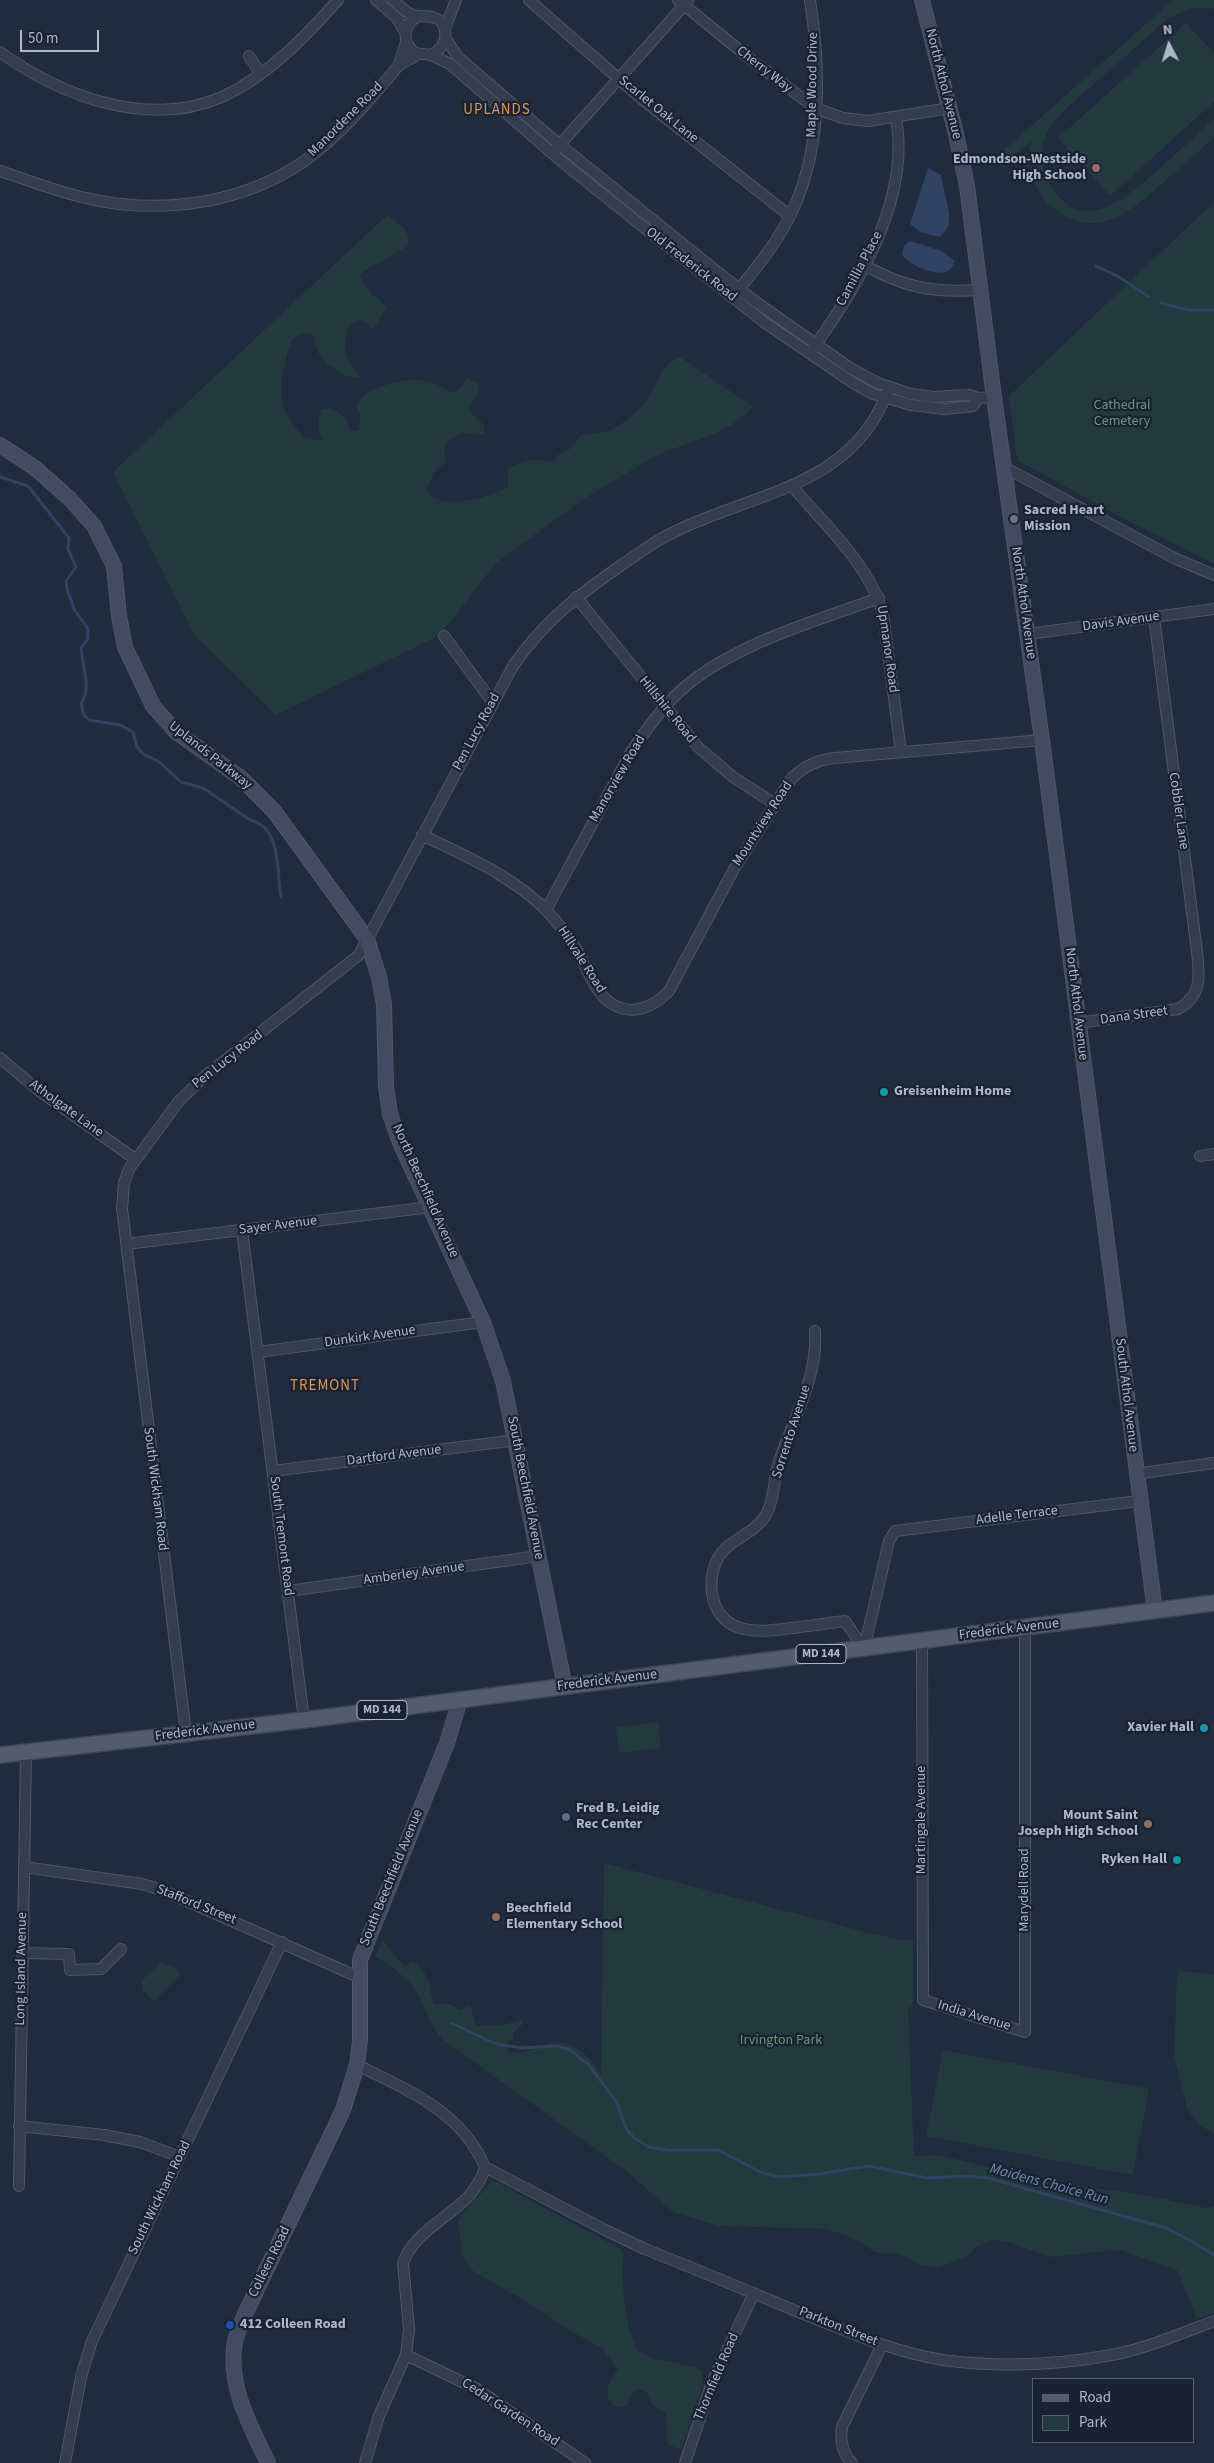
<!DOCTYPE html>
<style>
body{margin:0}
#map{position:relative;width:1214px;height:2463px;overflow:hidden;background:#202b3d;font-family:"Source Sans 3",sans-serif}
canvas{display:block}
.legend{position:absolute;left:1032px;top:2378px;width:162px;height:65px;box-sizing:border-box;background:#192232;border:1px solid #555e6e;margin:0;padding:6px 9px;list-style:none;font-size:15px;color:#afb8c9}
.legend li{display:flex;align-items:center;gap:10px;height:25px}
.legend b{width:25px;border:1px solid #555e6e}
.north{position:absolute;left:1144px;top:20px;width:50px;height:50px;-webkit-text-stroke:4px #192232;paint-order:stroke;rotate:355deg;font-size:14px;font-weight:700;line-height:20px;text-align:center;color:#afb8c9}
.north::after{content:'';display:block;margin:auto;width:18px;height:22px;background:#afb8c9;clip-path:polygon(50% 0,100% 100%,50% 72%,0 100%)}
.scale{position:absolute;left:20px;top:30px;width:79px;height:22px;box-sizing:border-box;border:2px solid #afb8c9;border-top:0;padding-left:6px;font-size:15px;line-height:18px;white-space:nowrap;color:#afb8c9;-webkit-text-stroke:4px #192232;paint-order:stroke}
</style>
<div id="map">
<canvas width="1214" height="2463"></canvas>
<ul class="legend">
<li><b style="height:6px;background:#525c6d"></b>Road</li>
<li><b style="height:14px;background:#22393e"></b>Park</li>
</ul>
<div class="north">N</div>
<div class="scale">50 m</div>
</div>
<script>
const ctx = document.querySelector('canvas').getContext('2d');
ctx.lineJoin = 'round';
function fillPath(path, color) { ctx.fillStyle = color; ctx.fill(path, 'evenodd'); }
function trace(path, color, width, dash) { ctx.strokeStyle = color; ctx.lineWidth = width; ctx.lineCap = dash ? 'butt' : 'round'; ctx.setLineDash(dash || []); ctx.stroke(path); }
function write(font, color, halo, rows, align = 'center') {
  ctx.font = font + ' "Source Sans 3",sans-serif'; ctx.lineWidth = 4.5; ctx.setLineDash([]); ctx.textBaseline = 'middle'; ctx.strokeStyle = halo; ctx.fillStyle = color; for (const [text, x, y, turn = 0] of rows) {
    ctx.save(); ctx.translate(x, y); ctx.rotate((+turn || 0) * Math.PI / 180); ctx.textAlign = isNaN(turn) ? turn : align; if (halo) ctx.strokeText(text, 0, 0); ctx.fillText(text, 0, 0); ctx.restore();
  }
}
fillPath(new Path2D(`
 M 1173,0 L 1214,0 L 1214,9 C 1196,5 1182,11 1166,20 C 1143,41 1119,62 1095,83 C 1078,99 1057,113 1046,135 C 1039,149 1043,173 1051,186 C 1084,241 1133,192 1163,165 C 1180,150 1197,135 1214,119 L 1214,137 C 1198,152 1181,167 1165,181 C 1131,212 1096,243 1052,207 C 1032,191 1028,165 1031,141 L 1002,166 L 995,158 Z
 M 1186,23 L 1214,53 L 1214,102 L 1110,196 L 1058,138 Z
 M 1214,202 L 1214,564 L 1132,523 L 1017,460 L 1009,396 Z
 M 387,215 C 398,222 412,231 408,246 L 361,273 L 360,277 L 372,295 L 382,302 L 386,308 L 374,328 L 370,328 L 367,322 L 360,319 C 352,322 349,325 347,333 C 342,358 348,356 359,377 C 348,381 325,364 319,354 C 316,349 315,341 313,335 L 304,333 L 293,338 C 283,363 275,396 290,421 C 294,427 300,433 305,439 L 323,441 C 318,430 316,422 322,410 L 332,408 L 345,417 L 350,430 L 359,431 L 360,414 L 356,405 C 363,394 368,392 380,387 C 407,377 428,376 452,393 L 457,391 L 467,378 L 477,382 L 479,393 L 471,404 L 470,412 L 484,425 L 484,433 L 475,435 L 463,433 L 448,440 L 444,448 L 446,462 L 434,472 L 427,488 L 430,496 C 453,508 486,498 508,487 L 508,469 C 521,460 536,458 551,462 L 556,460 L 556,456 L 575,446 L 578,437 C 588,432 598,434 608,431 C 619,427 632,416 640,408 C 654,394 660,363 680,357 L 754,407 L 730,426 L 707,437 L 659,454 L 585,498 L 496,563 L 440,635 L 276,715 L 195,636 L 113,472 Z
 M 658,1722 L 661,1748 L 619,1753 L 616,1727 Z
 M 604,1863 L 869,1933 L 902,1940 L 913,1940 L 913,2007 L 908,2007 L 914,2156 L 938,2155 L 1051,2182 L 1145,2195 L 1207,2208 L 1214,2206 L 1214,2313 L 1197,2319 L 1177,2270 L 1123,2251 L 1114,2250 L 1052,2257 L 1005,2241 L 991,2240 L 976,2247 L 967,2256 L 938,2268 L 920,2265 L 897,2253 L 886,2254 L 873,2251 L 858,2240 L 827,2229 L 719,2226 L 673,2212 L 626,2171 L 442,2039 C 430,2025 426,2007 416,1991 C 406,1976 390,1966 375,1956 L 383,1940 L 400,1962 L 405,1966 L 413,1962 C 433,1976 427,1985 434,2004 L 451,2004 L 459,2010 L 468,2006 L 471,2008 L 476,2026 L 498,2026 L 521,2020 L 523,2024 L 513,2033 L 513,2039 L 506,2043 L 507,2051 C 536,2062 550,2022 587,2056 C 592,2061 597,2069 601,2074 Z
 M 162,1962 L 179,1970 L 179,1976 L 154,2001 L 142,1990 L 142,1980 Z
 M 1177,1971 L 1214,1974 L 1214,2134 L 1201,2126 L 1188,2111 L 1174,2056 Z
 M 943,2050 L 1149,2089 L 1133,2175 L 926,2136 Z
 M 491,2182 L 497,2182 L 623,2250 C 624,2260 622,2268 623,2277 C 623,2299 628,2331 637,2350 L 655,2359 L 695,2367 L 702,2372 L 703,2383 L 681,2450 L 667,2444 L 666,2413 L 651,2403 L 647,2393 L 639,2389 L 634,2391 L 626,2406 L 616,2406 L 608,2400 C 606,2388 610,2379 618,2370 L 603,2349 L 569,2330 L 537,2308 L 473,2271 L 462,2256 L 458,2223 L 460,2217 Z`), '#22393e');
fillPath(new Path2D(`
 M 928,168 L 941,175 L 949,213 L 949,226 L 940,237 L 920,232 L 910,224 Z
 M 910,241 L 942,251 L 955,261 C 953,266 950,271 945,272 C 933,275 908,265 902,254 L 904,246 Z`), '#304364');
trace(new Path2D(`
 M 1096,266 L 1119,277 L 1149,297
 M 1161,303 L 1189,310 L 1214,310
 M 0,477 L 28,486 L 69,538 L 68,549 L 76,567 L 66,581 L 67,589 L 74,609 L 88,629 L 88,639 L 81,648 C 82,665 92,689 81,703 L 84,715 L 89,720 L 120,725 L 133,732 L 137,747 L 143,754 L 158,761 L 181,782 L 203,788 L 250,820 C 283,828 276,873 281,897
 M 451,2023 L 496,2044 L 522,2048 L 556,2046 L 570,2050 L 588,2064 L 616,2101 L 627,2130 L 634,2138 L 649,2147 L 668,2150 L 718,2150 L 760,2172 L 780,2177 L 819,2174 L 869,2166 L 927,2178 L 968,2176 L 988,2178 L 1166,2228 L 1193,2242 L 1214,2255`), '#304364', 3);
const street = new Path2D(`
 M 376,0 L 397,18 L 405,32
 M 393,0 C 399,6 409,15 418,16 C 428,17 433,15 442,22 C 449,36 445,48 431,55 L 415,53 C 401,41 403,25 418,16
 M 529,0 L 643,100 L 790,216
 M 678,0 L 749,58 L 815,108 L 843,118 L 868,121 L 950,108
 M 445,28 L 456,0
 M 446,39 L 458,57 L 560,145 L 715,270 L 756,302 L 850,368 L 878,383 L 911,394 L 933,397 L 969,395 L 978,398 L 994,397
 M 406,42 L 399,65 L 419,54
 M 0,52 C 61,96 148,129 222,97 C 268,76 305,37 338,0
 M 431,55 L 450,64 L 561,161 L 651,233 L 764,322 L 853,383 L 873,394 L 911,405 L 945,409 L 973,406 L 978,398
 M 249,56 L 260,73
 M 556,149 L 688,1
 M 0,171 C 31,181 62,194 95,200 C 165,214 243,203 303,162 C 339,137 371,99 399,65
 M 864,265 C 905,288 934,293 980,290
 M 736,293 C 756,268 777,243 791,214 C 822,150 821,70 810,0
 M 812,350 C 858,286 911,199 896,118
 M 1004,467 L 1174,558 L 1214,575
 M 792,486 C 824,524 870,565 883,614 L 901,752
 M 576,597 L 698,747 L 733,777 L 775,804
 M 1028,634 L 1214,609
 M 444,636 L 493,703
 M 422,835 C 465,856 511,875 546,910 C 555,920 565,931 572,942 C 585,961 593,994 614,1005 C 634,1016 655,1006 669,991 L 734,869 L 792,778 C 805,766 817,760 835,758 L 1042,740
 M 546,910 L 631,752 C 647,728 665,703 687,685 C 740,642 816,621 879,598
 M 1078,1023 L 1178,1009 C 1205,994 1199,970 1196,944 L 1154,617
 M 0,1058 L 38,1090 L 135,1159
 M 1200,1156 L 1214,1154
 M 242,1230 L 304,1720
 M 126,1244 L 431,1207
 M 815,1331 C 818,1379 792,1420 778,1465 C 773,1480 775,1498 767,1513 C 756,1534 730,1538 718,1558 C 711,1571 710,1585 713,1599 C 724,1637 761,1632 792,1628 C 810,1626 828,1623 845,1621 L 864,1649
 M 258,1352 L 483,1322
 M 273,1471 L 516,1440
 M 1135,1474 L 1214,1463
 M 288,1591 L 539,1556
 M 922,1641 L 923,2000 L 1025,2032 L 1025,1628
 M 864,1649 L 889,1541 L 895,1531 L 1139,1501
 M 186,1734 L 122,1208 L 124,1183 L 129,1169 L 179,1101 L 205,1076 L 359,955 L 513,666 C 545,620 577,596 623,564 C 640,553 656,540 674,532 C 757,491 854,487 889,388
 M 24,1867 L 142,1884 L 162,1890 L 358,1977
 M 22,1953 L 69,1954 L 70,1970 L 101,1969 L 121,1949
 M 357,2065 C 408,2090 462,2112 485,2167 C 473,2213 419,2220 403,2263 L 409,2329 L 406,2355 L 379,2416 L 365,2463
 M 19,2126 L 104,2135 L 140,2142 L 180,2157
 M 485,2167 L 607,2231 L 645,2249 C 695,2269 746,2290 796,2311 C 844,2330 892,2352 943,2360 C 1001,2368 1060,2365 1117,2354 C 1150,2347 1182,2333 1214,2321
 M 19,2186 L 26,1752
 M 406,2355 L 477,2389 L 585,2463
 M 65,2463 L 81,2377 L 92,2341 L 282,1942
 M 685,2463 L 712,2382 L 754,2293
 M 852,2463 C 842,2453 840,2440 842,2427 L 882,2345`);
const secondary = new Path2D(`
 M 922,0 L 956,134 L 967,186 L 994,397 L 1042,740 L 1155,1611
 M 0,445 L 35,468 L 70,499 L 94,526 L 114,566 L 119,616 L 125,647 L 153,706 L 176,732 L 241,778 L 274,811 L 367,939 L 379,977 L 384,1004 L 386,1086 L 390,1114 L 401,1145 L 483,1322 L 503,1381 L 565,1687
 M 268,2463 C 250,2425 227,2385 235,2341 C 238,2331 242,2321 246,2312 L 343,2110 L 357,2065 L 360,2040 L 360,1960 L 447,1743 L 460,1700`);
const primary = new Path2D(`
 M 0,1755 L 304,1720 L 1214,1603`);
trace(street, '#4f5868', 12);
trace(secondary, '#4f5868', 16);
trace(primary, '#3d4656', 18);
trace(street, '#343d4d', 10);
trace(secondary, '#424b61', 14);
trace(primary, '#525c6d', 15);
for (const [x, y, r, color] of [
 [1096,168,5,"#8d6e63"],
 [1014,519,5,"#6b7280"],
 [884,1092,5,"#0f9aa8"],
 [1204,1728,5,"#0f9aa8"],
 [566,1817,5,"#5c6f8a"],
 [1148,1824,5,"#8d6e63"],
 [1177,1860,5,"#0f9aa8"],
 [496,1917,5,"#8d6e63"],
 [230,2325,5,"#1a4fb4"]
]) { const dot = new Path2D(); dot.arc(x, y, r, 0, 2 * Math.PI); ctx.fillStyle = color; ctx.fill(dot); trace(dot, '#192232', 2); }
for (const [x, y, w] of [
 [821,1654,50],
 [382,1710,50]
]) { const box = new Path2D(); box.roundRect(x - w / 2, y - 9.5, w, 19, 4); ctx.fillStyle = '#192232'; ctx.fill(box); trace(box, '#afb8c9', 1); }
write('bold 12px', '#afb8c9', null, [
 ["MD 144",821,1654],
 ["MD 144",382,1710]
]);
write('14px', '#afb8c9', '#192232', [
 ["Cherry Way",764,70,38],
 ["North Athol Avenue",943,84,76],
 ["Maple Wood Drive",813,85,-89],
 ["Scarlet Oak Lane",658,110,39],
 ["Manordene Road",346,120,-45],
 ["Old Frederick Road",691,265,38],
 ["Camillia Place",860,269,-62],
 ["North Athol Avenue",1023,603,82],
 ["Davis Avenue",1121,622,-8],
 ["Upmanor Road",887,649,82],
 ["Hillshire Road",667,710,51],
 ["Pen Lucy Road",477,732,-62],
 ["Uplands Parkway",210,756,38],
 ["Manorview Road",618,779,-60],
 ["Cobbler Lane",1178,811,82],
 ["Mountview Road",763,824,-57],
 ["Hillvale Road",581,960,57],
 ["North Athol Avenue",1076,1004,83],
 ["Dana Street",1134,1016,-8],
 ["Pen Lucy Road",228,1060,-38],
 ["Atholgate Lane",66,1109,36],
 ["North Beechfield Avenue",425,1191,66],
 ["Sayer Avenue",278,1226,-7],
 ["Dunkirk Avenue",370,1337,-8],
 ["South Athol Avenue",1126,1395,83],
 ["Sorrento Avenue",792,1432,-72],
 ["Dartford Avenue",394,1456,-7],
 ["South Beechfield Avenue",525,1488,79],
 ["South Wickham Road",155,1489,83],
 ["Adelle Terrace",1017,1516,-7],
 ["South Tremont Road",281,1536,83],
 ["Amberley Avenue",414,1574,-8],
 ["Frederick Avenue",1009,1630,-7],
 ["Frederick Avenue",607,1681,-7],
 ["Frederick Avenue",205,1731,-7],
 ["Martingale Avenue",922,1820,-90],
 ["South Beechfield Avenue",392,1878,-68],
 ["Marydell Road",1025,1890,-90],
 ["Stafford Street",196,1905,22],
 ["Long Island Avenue",22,1969,-89],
 ["India Avenue",974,2016,17],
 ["South Wickham Road",160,2198,-64],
 ["Colleen Road",270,2262,-64],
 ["Parkton Street",838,2327,22],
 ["Thornfield Road",717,2377,-67],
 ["Cedar Garden Road",510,2413,33]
]);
write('bold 14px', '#afb8c9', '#192232', [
 ["Edmondson-Westside",1086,160,"right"],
 ["High School",1086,176,"right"],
 ["Sacred Heart",1024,511],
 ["Mission",1024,527],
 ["Greisenheim Home",894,1092],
 ["Xavier Hall",1194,1728,"right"],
 ["Fred B. Leidig",576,1809],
 ["Rec Center",576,1825],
 ["Mount Saint",1138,1816,"right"],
 ["Joseph High School",1138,1832,"right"],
 ["Ryken Hall",1167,1860,"right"],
 ["Beechfield",506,1909],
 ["Elementary School",506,1925],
 ["412 Colleen Road",240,2325]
], 'left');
write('14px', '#649c74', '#192232', [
 ["Cathedral",1122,406],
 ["Cemetery",1122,422],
 ["Irvington Park",781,2041]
]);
ctx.letterSpacing = '1px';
write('15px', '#df9854', '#192232', [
 ["UPLANDS",497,111],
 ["TREMONT",325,1387]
]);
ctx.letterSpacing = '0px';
write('italic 15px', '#748cb4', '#192232', [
 ["Maidens Choice Run",1049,2185,15]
]);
</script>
